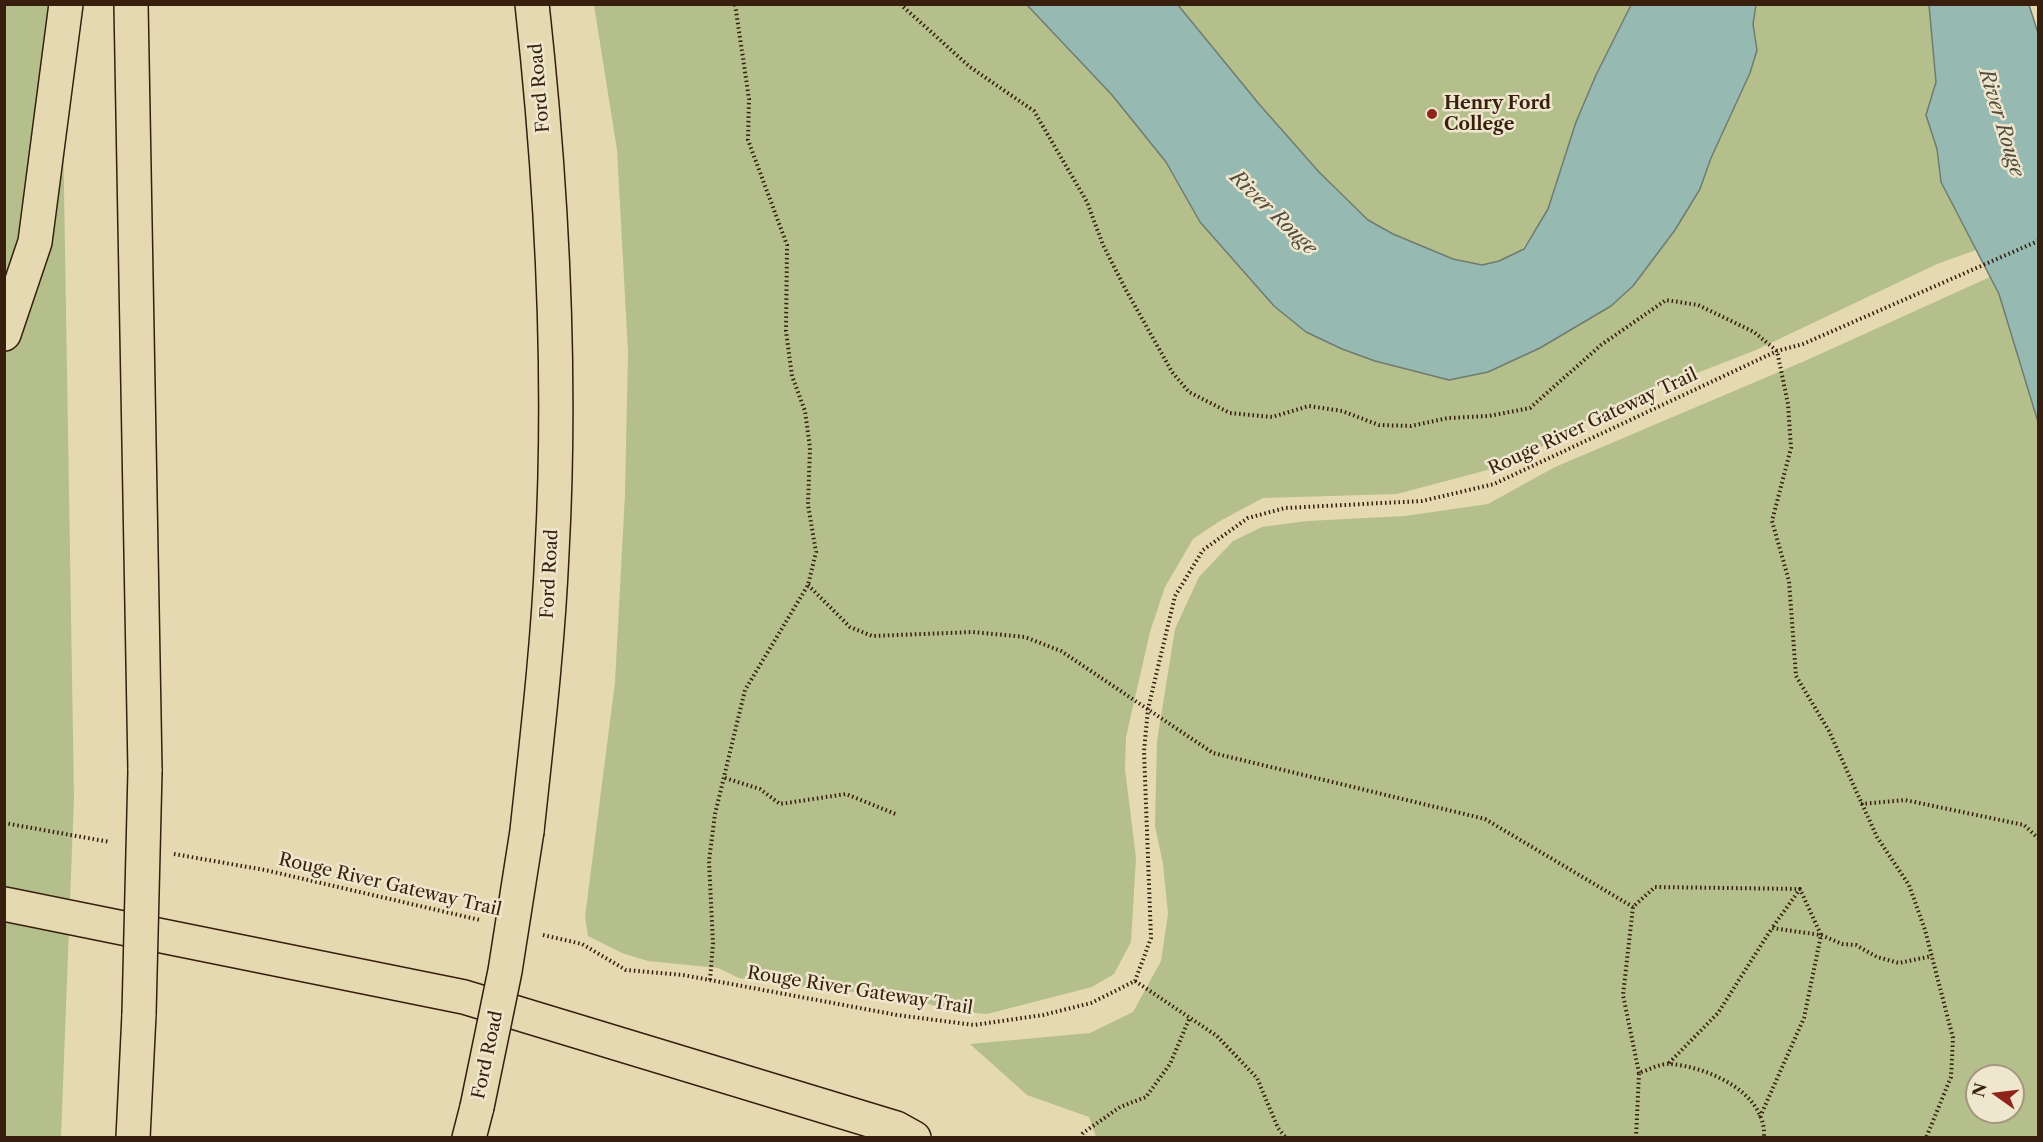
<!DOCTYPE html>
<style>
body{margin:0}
#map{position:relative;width:2043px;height:1142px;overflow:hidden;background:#e5d9b2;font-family:"Libre Caslon Text",serif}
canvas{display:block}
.frame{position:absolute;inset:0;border:6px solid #371e0d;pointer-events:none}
.north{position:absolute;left:1965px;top:1064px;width:60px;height:60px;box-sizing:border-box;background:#eee6cd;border:2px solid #a59680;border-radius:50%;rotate:284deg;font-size:16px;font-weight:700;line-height:24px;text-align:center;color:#371e0d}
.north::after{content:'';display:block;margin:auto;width:21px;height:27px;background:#8f2418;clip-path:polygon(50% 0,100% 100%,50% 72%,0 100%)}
</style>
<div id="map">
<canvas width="2043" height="1142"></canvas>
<div class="frame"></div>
<div class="north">N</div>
</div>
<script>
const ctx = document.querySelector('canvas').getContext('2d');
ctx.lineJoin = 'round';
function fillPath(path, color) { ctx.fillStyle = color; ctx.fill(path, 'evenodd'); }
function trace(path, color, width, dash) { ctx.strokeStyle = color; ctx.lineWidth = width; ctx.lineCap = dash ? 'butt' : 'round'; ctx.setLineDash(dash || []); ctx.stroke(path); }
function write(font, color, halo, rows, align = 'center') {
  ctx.font = font + ' "Libre Caslon Text",serif'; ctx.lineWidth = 5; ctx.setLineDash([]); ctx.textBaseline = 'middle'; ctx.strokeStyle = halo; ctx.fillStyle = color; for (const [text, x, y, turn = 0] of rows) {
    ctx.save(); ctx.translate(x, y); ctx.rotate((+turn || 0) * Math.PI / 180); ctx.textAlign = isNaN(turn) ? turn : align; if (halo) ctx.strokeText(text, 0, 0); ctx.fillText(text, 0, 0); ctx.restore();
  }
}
fillPath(new Path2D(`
 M 5,5 L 61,5 L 74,797 L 61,1137 L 5,1138 Z
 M 594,5 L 1027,5 L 1112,95 L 1166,162 L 1200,222 L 1274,306 L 1306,332 L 1375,361 L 1420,373 L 1488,372 L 1540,348 L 1611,306 L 1700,189 L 1711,158 L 1750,73 L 1757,50 L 1753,24 L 1756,5 L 1929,5 L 1936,82 L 1926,115 L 1937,149 L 1941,182 L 1976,250 L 1937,264 L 1756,350 L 1610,407 L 1534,451 L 1495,468 L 1397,494 L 1263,498 L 1220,521 L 1193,539 L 1165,587 L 1150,632 L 1126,737 L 1125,769 L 1136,858 L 1131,942 L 1114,974 L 1092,987 L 987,1014 L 962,1012 L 882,993 L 832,991 L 739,978 L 718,968 L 648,961 L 622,953 L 588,936 L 585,917 L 615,682 L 625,494 L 628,352 L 617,150 Z
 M 1178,5 L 1631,5 L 1575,125 L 1548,209 L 1521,251 L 1499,261 L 1482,265 L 1453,259 L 1393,234 L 1368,220 L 1319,172 L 1259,104 Z
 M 1990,277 L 1999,294 L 2038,422 L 2038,1137 L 1096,1137 L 1089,1117 L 1027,1095 L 970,1044 L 1090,1033 L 1133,1012 L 1161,961 L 1168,914 L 1163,864 L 1155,826 L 1157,741 L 1175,629 L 1199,577 L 1233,541 L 1262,527 L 1307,521 L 1405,516 L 1488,504 L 1555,467 L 1807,360 ZM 1977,1076 L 2013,1076 L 2013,1112 L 1977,1112 Z`), '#b5bf8c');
const water = new Path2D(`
 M 1027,5 L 1178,5 L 1259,104 L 1319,172 L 1368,220 L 1393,234 L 1453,259 L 1482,265 L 1499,261 L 1524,249 L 1548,209 L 1576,122 L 1596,75 L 1631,5 L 1756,5 L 1753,24 L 1757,50 L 1750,73 L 1711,158 L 1700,189 L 1675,230 L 1633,286 L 1611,306 L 1540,348 L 1488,372 L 1449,380 L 1375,361 L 1342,349 L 1306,332 L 1274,306 L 1200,222 L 1166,162 L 1112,95 Z
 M 1929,5 L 2029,5 L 2038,33 L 2038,422 L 1999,294 L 1941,182 L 1937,149 L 1926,115 L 1936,82 Z`);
fillPath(water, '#96b9b2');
trace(water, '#707b70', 1.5);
const primary = new Path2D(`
 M 131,4 L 145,771
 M 4,334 L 35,242 L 66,4
 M 527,831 C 537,738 548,645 552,552 C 562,370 552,186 532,4
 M 4,904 L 464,997 L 896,1128 L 914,1138
 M 133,1138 L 139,1014
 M 469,1138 L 477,1107`);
trace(primary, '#371e0d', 36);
trace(new Path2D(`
 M 900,4 L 970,67 L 1034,111 L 1087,202 L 1103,245 L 1126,290 L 1172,372 L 1189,392 L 1230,413 L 1272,417 L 1309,406 L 1342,411 L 1379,425 L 1411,426 L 1448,418 L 1489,416 L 1530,408 L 1601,345 L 1666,300 L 1698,305 L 1754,332 L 1777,351 L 1788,404 L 1791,448 L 1772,521 L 1789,581 L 1796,676 L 1829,731 L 1877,837 L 1909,885 L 1925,930 L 1953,1038 L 1951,1077 L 1926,1138
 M 808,585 L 850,627 L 872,636 L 973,632 L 1025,637 L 1061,651 L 1213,753 L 1485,819 L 1633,907
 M 725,778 L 760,789 L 780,804 L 846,794 L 898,815
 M 1861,804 L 1905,800 L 2024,825 L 2038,838
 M 4,823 L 110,842
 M 174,854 L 265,870 L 480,920
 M 543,935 L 582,944 L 626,970 L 683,975 L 897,1015 L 974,1025 L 1043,1015 L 1091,1003 L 1135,981 L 1151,938 L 1144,751 L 1148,709 L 1175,596 L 1203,550 L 1248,518 L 1285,508 L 1422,501 L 1494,484 L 1777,351 L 1803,344 L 2038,241
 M 710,980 L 713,944 L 709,861 L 715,814 L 745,690 L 808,585 L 816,552 L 808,505 L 810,448 L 805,411 L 792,376 L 786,331 L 787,245 L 748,140 L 749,99 L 735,4
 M 1135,981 L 1217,1036 L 1257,1078 L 1278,1128 L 1286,1138
 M 1669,1063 L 1718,1013 L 1772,928 L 1821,935 L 1842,944 L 1856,945 L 1877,957 L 1899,963 L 1932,956
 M 1639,1073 L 1623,995 L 1633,907 L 1655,887 L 1800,889
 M 1760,1117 L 1804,1018 L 1821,935 L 1800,889 L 1772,928
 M 1080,1138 L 1083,1133 L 1120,1107 L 1146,1097 L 1170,1064 L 1190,1017
 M 1636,1138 L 1639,1073 C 1648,1070 1661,1063 1670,1064 C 1709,1067 1767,1093 1764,1138`), '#371e0d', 4, [1.5, 3]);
trace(primary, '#e5d9b2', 33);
const primaryBridge = new Path2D(`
 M 139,1014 L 145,771
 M 477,1107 L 505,971 L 527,831`);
trace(primaryBridge, '#371e0d', 36, []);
trace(primaryBridge, '#e5d9b2', 33);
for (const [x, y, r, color] of [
 [1432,114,6,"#8f2418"]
]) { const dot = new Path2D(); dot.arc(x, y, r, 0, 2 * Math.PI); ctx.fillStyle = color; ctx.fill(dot); trace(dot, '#eee6cd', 2); }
write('18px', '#371e0d', '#eee6cd', [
 ["Ford Road",540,88,-95],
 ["Rouge River Gateway Trail",1593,422,-25],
 ["Ford Road",550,574,-87],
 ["Rouge River Gateway Trail",390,885,13],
 ["Rouge River Gateway Trail",860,991,9],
 ["Ford Road",488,1055,-78]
]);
write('bold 18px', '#371e0d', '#eee6cd', [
 ["Henry Ford",1444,104],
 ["College",1444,125]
], 'left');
write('italic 20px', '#544c3f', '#eee6cd', [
 ["River Rouge",2001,123,73],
 ["River Rouge",1273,213,44]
]);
</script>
